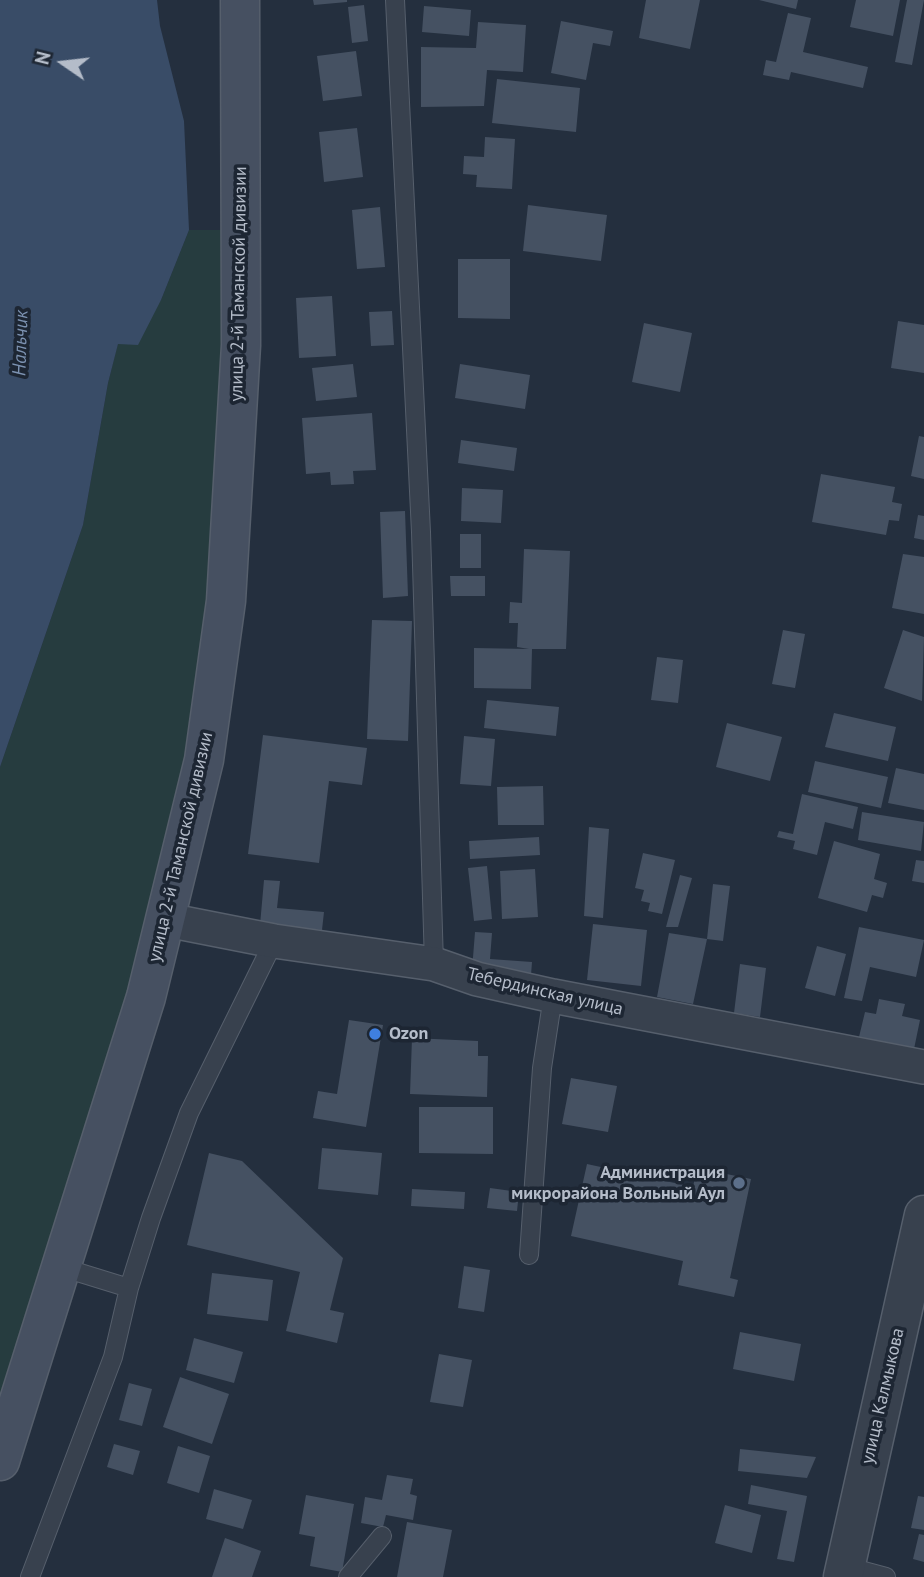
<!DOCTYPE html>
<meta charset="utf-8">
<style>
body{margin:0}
#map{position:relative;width:924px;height:1577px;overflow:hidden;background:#242f3e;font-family:"PT Sans",sans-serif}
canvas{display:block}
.north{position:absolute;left:28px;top:28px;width:70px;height:70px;-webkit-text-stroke:5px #1d2633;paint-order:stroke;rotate:284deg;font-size:19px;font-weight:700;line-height:28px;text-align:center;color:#b4bcc9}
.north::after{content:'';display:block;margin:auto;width:24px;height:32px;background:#b4bcc9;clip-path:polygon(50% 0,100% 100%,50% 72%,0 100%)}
</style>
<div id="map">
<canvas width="924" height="1577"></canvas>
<div class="north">N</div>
</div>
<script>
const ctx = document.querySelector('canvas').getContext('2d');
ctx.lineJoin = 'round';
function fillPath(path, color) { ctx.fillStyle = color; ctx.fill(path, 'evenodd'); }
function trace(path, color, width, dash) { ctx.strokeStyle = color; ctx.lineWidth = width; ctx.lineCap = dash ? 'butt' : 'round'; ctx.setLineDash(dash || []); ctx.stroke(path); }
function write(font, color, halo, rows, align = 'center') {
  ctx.font = font + ' "PT Sans",sans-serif'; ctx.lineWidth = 7; ctx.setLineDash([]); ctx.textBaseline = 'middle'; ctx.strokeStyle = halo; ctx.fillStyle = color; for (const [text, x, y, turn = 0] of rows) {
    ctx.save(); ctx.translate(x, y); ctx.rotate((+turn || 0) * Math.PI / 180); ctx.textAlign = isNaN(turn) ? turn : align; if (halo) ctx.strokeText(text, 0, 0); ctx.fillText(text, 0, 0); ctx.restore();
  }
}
fillPath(new Path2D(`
 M 189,230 L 241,230 L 204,760 L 0,1461 L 0,767 L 83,525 L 108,383 L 118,343 L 161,300 Z`), '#263c3f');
fillPath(new Path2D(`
 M 0,0 L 157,0 L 160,26 L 184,121 L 189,230 L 161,300 L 138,345 L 118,344 L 108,383 L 83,525 L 0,767 Z`), '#394c67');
fillPath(new Path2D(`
 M 313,0 L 347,0 L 347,2 L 314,5 Z
 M 646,0 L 700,0 L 690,49 L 639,38 Z
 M 759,0 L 798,0 L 796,9 Z
 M 856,0 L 900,0 L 893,36 L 850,27 Z
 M 907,0 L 924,0 L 912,65 L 895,62 Z
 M 364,5 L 368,41 L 352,43 L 348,7 Z
 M 424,6 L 471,10 L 469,36 L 422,32 Z
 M 788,13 L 811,18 L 803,52 L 868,67 L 863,88 L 791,72 L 789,80 L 763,75 L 766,60 L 776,62 Z
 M 561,21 L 613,31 L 610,46 L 593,43 L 586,80 L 551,73 Z
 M 478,22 L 526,25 L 523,72 L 487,70 L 484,106 L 421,107 L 421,47 L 476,48 Z
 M 356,51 L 362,96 L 323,101 L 317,56 Z
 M 497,79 L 580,88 L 576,132 L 492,123 Z
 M 357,128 L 363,177 L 324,182 L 319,132 Z
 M 485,137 L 515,139 L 512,189 L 476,187 L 477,175 L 463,174 L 464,156 L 484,157 Z
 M 528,205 L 607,215 L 601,261 L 523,251 Z
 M 380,207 L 385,267 L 357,269 L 352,210 Z
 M 458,259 L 510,259 L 510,319 L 458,318 Z
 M 332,296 L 336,356 L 299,358 L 296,298 Z
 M 392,311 L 394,345 L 371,346 L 369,312 Z
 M 898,321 L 924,325 L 924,373 L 891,368 Z
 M 644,323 L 692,333 L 680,392 L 632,382 Z
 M 353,364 L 357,397 L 316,401 L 312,368 Z
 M 460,364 L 530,375 L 525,409 L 455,398 Z
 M 372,413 L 376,470 L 353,471 L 354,484 L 331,485 L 330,472 L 306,474 L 302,418 Z
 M 919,436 L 924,437 L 924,479 L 911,476 Z
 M 461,440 L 517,448 L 514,471 L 458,463 Z
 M 821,474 L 895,487 L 892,502 L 902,504 L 899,521 L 889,520 L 886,535 L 812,522 Z
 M 462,488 L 503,490 L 501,523 L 461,521 Z
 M 405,511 L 408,596 L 383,598 L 380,512 Z
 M 918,515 L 924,516 L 924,540 L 914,538 Z
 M 460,534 L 481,534 L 481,568 L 460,568 Z
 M 524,549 L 570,551 L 566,649 L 532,649 L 531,689 L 474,688 L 474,648 L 529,649 L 517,647 L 518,623 L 509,623 L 510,602 L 522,603 Z
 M 903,554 L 924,557 L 924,614 L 892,608 Z
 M 450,576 L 485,576 L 485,596 L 451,596 Z
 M 372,620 L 412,621 L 408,741 L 367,739 Z
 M 783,630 L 805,634 L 795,688 L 772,684 Z
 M 903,630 L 924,637 L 922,701 L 884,688 Z
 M 657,657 L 683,660 L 678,703 L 651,700 Z
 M 487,700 L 559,707 L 556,736 L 484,728 Z
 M 834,713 L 896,727 L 888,761 L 825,747 Z
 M 727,723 L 782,737 L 770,781 L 716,767 Z
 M 263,735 L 367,748 L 362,785 L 329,781 L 319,863 L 248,854 Z
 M 464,736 L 495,739 L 491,786 L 460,784 Z
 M 815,761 L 888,777 L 881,808 L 808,792 Z
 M 896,768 L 924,774 L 924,810 L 888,803 Z
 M 543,786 L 544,825 L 498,825 L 497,787 Z
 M 802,794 L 858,807 L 853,829 L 825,822 L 817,855 L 793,849 L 795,841 L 777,837 L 779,831 L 793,834 Z
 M 862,812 L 924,822 L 921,851 L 858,840 Z
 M 589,827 L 609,829 L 603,918 L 584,916 Z
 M 539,837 L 540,855 L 470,859 L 469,841 Z
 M 834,841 L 880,854 L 874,879 L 887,883 L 883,898 L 872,895 L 867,912 L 818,898 Z
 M 643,853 L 675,860 L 662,914 L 648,911 L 650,903 L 641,901 L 644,890 L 635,888 Z
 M 916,860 L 924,861 L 924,883 L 912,881 Z
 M 487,866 L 492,919 L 474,921 L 468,868 Z
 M 535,869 L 538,917 L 502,919 L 500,871 Z
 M 680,875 L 692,878 L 678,927 L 666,927 Z
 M 264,880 L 280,881 L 277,908 L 324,912 L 322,930 L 260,925 Z
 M 713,884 L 730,886 L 723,941 L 707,939 L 693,1004 L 657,997 L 669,933 L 707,939 Z
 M 593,924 L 647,930 L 641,986 L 587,980 Z
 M 859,927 L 924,940 L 916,977 L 870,967 L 862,1001 L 844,998 Z
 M 475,932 L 492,933 L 490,959 L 532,962 L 531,975 L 472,970 Z
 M 817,946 L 846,954 L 835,996 L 805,988 Z
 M 740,964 L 766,968 L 760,1017 L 734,1013 Z
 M 879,999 L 905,1004 L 902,1016 L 920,1020 L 914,1049 L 859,1037 L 865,1012 L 876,1014 Z
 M 349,1020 L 383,1025 L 366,1127 L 313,1118 L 318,1091 L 337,1094 Z
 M 412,1038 L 478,1041 L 478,1056 L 488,1056 L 487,1097 L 410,1094 Z
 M 571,1078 L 617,1086 L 608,1132 L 562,1124 Z
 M 419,1107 L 493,1107 L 493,1154 L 419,1153 Z
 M 322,1148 L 382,1153 L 378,1195 L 318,1189 Z
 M 209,1153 L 242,1161 L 343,1258 L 330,1310 L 344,1313 L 337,1343 L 286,1331 L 300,1272 L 187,1245 Z
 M 587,1164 L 693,1187 L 697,1168 L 751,1179 L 730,1278 L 738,1280 L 734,1297 L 678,1285 L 683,1261 L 571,1236 Z
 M 490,1188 L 519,1192 L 517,1211 L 487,1208 Z
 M 412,1189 L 465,1192 L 464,1209 L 411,1206 Z
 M 464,1266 L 490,1270 L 484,1312 L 458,1308 Z
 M 212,1273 L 273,1280 L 268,1321 L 207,1314 Z
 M 740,1332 L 801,1344 L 794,1381 L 733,1369 Z
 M 194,1338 L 243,1352 L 234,1383 L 186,1370 Z
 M 439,1354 L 472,1360 L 463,1407 L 430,1402 Z
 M 180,1377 L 229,1394 L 212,1444 L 163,1427 Z
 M 129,1383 L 152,1389 L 142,1426 L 119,1420 Z
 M 114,1444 L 140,1451 L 133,1475 L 107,1467 Z
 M 178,1446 L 210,1456 L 199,1493 L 167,1483 Z
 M 740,1449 L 816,1457 L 807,1478 L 738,1471 Z
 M 387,1475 L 413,1479 L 410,1494 L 417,1496 L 413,1520 L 386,1515 L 383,1527 L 361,1523 L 365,1497 L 382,1500 Z
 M 751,1485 L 807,1496 L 794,1562 L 777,1559 L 787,1511 L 748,1504 Z
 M 214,1489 L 252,1500 L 243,1529 L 206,1519 Z
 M 306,1495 L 354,1504 L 342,1572 L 310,1566 L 315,1537 L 299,1534 Z
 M 918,1496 L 924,1497 L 924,1530 L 911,1528 Z
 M 725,1505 L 761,1515 L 752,1553 L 715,1543 Z
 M 407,1522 L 452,1530 L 443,1577 L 397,1577 Z
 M 919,1534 L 924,1535 L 924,1562 L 913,1559 Z
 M 225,1538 L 261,1551 L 252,1577 L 212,1577 Z`), '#455162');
const service = new Path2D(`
 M 395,0 L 421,532 L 434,964
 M 529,1255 L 542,1068 L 553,996
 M 61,1267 L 129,1288
 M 845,1566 L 886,1577
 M 30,1577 L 113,1357 L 129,1288 L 151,1218 L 189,1113 L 274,941
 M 348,1577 L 382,1536`);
const minor = new Path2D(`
 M 167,920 L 274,941 L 434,964 L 477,979 L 553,996 L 924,1067`);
const tertiary = new Path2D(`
 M 843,1577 L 924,1215`);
const secondary = new Path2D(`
 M 0,1461 L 146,997 L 204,760 L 226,601 L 241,345 L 240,0`);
trace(service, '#565f6c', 20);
trace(minor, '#565f6c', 36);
trace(tertiary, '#565f6c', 41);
trace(secondary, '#565f6c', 41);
trace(service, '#38414e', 18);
trace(minor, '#38414e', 33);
trace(tertiary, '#38414e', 38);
trace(secondary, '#465061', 38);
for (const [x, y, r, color] of [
 [375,1034,7,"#3f7fe0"],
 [739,1183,7,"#5c6f8a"]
]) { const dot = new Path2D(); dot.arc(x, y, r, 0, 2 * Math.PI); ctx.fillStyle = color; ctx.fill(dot); trace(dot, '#1d2633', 2.5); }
write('18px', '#b4bcc9', '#1d2633', [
 ["улица 2-й Таманской дивизии",239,284,-89],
 ["улица 2-й Таманской дивизии",181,847,-77],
 ["Тебердинская улица",545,992,13],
 ["улица Калмыкова",883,1396,-77]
]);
write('bold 18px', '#b4bcc9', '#1d2633', [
 ["Ozon",389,1034],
 ["Администрация",725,1173,"right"],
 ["микрорайона Вольный Аул",725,1194,"right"]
], 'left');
write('italic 19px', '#7c92b1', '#1d2633', [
 ["Нальчик",21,343,-88]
]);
</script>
